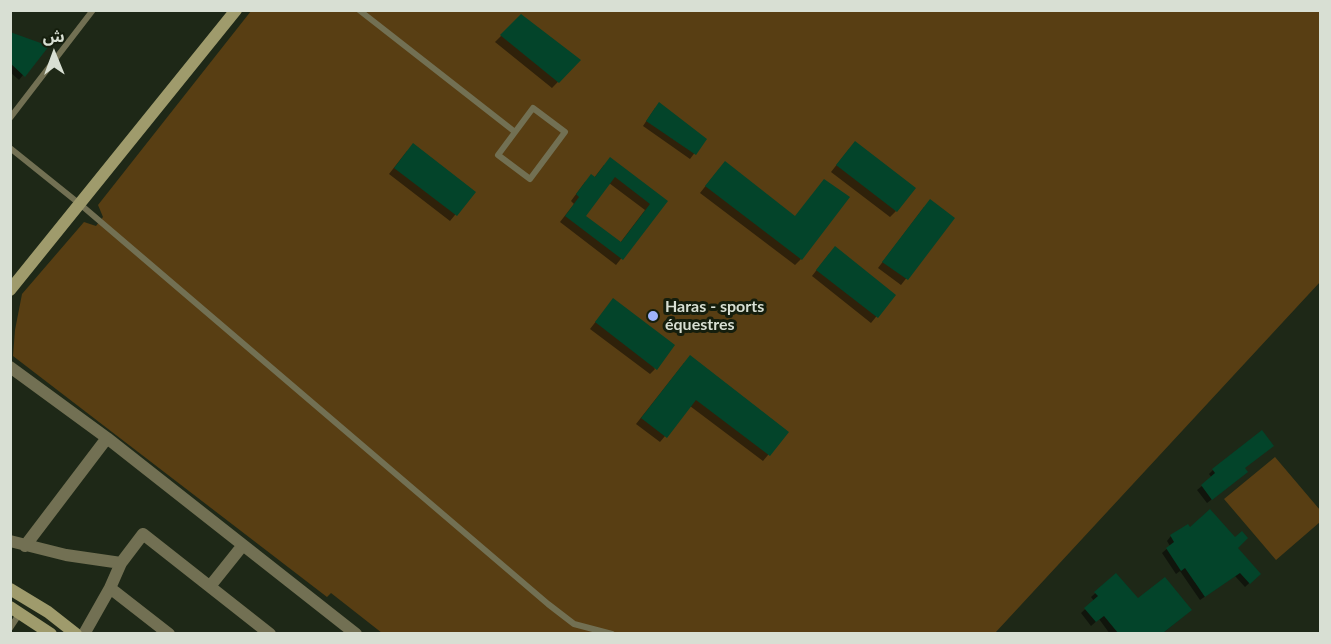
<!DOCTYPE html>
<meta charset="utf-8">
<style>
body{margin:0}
#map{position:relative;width:1331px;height:644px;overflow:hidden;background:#1e2817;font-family:Lato,"Noto Sans Arabic",sans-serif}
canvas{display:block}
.frame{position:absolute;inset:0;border:12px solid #d8dfd3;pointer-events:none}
.north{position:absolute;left:24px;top:24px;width:60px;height:60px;-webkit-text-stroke:4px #151e0d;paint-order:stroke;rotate:359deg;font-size:16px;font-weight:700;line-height:24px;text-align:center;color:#d8dfd3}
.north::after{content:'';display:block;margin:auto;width:21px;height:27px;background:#d8dfd3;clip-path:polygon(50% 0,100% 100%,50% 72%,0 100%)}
</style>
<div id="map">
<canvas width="1331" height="644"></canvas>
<div class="frame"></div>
<div class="north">ش</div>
</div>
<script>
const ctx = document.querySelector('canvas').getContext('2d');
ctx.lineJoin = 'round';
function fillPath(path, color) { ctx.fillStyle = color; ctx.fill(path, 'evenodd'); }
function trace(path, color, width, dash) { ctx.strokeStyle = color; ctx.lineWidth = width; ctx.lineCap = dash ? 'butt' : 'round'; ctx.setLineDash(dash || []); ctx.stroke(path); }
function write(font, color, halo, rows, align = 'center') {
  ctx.font = font + ' Lato,sans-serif'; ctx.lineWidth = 6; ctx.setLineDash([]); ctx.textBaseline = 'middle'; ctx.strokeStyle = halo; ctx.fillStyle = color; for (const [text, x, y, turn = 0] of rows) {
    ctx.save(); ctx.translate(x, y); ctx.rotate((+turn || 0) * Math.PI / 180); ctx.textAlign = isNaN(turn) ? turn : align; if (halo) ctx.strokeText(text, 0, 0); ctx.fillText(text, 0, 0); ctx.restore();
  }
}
fillPath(new Path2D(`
 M 251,11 L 1320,11 L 1320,282 L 995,633 L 382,633 L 331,593 L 327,597 L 13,356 L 15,330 L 22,294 L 84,222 L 96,226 L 103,217 L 98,205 Z
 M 1275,457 L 1320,510 L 1320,522 L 1276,560 L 1224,499 Z`), '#583e13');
fillPath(new Path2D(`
 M 521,16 L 579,60 L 552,88 L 495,42 Z
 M 10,33 L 46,46 L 19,80 L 10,72 Z
 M 655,108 L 705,139 L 690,159 L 643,126 Z
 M 849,149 L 896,211 L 890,217 L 831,172 Z
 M 407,151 L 474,192 L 450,221 L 389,174 Z
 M 604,165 L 666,202 L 616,265 L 560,222 L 574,204 L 571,201 L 585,182 L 594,178 ZM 609,183 L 645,210 L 620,243 L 584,216 Z
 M 719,169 L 795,218 L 801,259 L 795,265 L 700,193 Z
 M 924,207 L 953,218 L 901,285 L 878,268 Z
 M 829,254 L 894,295 L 871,323 L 812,276 Z
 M 608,306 L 655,369 L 650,374 L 590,329 Z
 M 684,363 L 787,432 L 763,461 L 690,406 L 660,442 L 636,424 Z
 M 1244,468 L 1242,476 L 1207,503 L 1197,490 L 1212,478 L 1209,474 L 1213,470 Z
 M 1171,536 L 1236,548 L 1259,574 L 1245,587 L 1235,576 L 1200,600 L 1180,571 L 1176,574 L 1162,553 L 1170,546 L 1167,541 Z
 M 1116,575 L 1138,601 L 1185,615 L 1162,634 L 1110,634 L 1099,619 L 1091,626 L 1081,613 L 1094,601 L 1091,597 Z`), '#0007');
fillPath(new Path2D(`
 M 521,14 L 581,60 L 559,83 L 500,35 Z
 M 10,32 L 49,46 L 25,77 L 10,63 Z
 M 659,102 L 707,139 L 696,155 L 646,121 Z
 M 855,141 L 916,188 L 897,212 L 836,165 Z
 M 413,143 L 476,192 L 457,216 L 394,168 Z
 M 610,157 L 668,201 L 623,260 L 565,216 L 579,197 L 576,194 L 591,174 L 595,177 ZM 615,177 L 650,204 L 621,242 L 586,216 Z
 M 725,161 L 795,216 L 824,179 L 850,197 L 802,260 L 705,186 Z
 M 930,199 L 955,218 L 908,280 L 882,262 Z
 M 835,246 L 896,295 L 878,318 L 816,270 Z
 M 613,298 L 675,345 L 657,370 L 595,322 Z
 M 690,355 L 789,432 L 770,456 L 696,400 L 667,438 L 641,418 Z
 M 1262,430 L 1274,446 L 1245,468 L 1248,472 L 1212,500 L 1201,485 L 1215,473 L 1212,469 Z
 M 1210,509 L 1235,537 L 1242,531 L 1248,538 L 1238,548 L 1261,574 L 1250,584 L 1240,573 L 1205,597 L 1185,568 L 1181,571 L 1166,548 L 1174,542 L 1170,535 L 1188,524 L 1190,527 Z
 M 1116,573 L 1138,598 L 1165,577 L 1192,610 L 1163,633 L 1118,633 L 1104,616 L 1096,622 L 1084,608 L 1098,596 L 1094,592 Z`), '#03442a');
trace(new Path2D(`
 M 359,10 L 515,132
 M 533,108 L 565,132 L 530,179 L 498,155 Z
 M 10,118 L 93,10
 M 10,148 L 81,205 L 548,604 L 574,624 L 612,634
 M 10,628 L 20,613`), '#727053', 6);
trace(new Path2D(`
 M 10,367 L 107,438 L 356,634
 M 10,541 L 66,555 L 121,563
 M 25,546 L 107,438
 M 211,585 L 243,545
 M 110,588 L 169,634
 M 84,634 L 110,588 L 121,563 L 143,534 L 270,634`), '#727053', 12);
trace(new Path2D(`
 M 10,290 L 236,10
 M 10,589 L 48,612 L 76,634
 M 10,607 L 51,634`), '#9f9b6c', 12);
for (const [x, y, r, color] of [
 [653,316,6,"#9eb4fd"]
]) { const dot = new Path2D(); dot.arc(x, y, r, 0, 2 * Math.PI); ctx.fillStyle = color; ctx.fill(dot); trace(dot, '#151e0d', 2); }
write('bold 16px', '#d8dfd3', '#151e0d', [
 ["Haras - sports",665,307],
 ["équestres",665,325]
], 'left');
</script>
